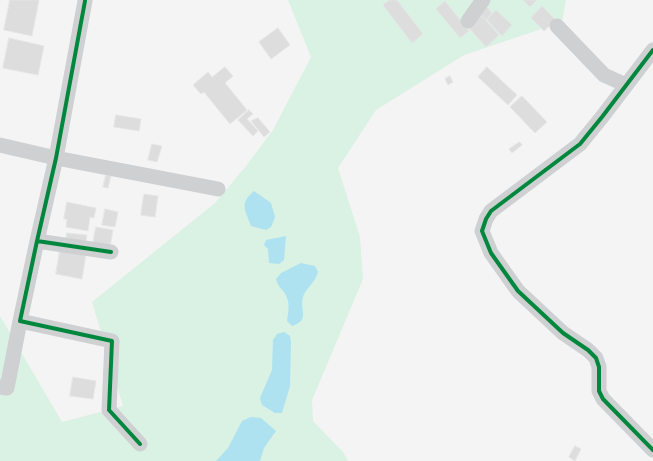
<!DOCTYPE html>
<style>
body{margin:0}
canvas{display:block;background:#f4f4f4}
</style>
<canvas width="653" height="461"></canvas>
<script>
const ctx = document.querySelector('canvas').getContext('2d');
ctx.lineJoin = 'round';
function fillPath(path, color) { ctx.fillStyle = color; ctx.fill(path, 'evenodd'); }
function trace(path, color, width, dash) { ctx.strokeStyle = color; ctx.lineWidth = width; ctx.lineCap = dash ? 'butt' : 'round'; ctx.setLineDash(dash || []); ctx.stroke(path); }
fillPath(new Path2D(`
 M 288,0 L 566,0 L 562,22 L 464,55 L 376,110 L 338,168 L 360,237 L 363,279 L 312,400 L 313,421 L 343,452 L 348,461 L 0,461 L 0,316 L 62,422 L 123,406 L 92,302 L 215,203 L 246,166 L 273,130 L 311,57 Z`), '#d9f2e3');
fillPath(new Path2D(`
 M 254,191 L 271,203 L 275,217 L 271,227 L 266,230 L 251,226 C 245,209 239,204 254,191 Z
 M 286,236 L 284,260 L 279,264 L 269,263 L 268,249 L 264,245 L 266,240 Z
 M 301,263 L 315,266 L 318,272 C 315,283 305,289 303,297 C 299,310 311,320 292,326 L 287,321 C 288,314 290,304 287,298 C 285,290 278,289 276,279 L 281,273 Z
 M 284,332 L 290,336 L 291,343 L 290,386 L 282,413 L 275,413 L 262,405 L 260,398 L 272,370 L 273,340 L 277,334 Z
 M 251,417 L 261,418 L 276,431 L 264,448 L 260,461 L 216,461 L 228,448 L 242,421 Z`), '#aee2f0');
const building = new Path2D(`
 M 10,0 L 39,0 L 32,36 L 4,30 Z
 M 390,0 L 397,0 L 423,34 L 412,43 L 383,5 Z
 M 523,0 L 537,0 L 530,7 Z
 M 445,1 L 469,31 L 460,38 L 436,9 Z
 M 485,5 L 492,13 L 486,20 L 478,12 Z
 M 542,6 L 556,20 L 544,31 L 531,18 Z
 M 496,10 L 512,25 L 502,36 L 487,20 Z
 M 482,16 L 499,35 L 486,47 L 469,28 Z
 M 278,28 L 290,45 L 271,59 L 259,42 Z
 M 9,38 L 44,46 L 38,75 L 3,68 Z
 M 225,67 L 233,76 L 225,83 L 247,110 L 230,124 L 204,92 L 201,94 L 193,85 L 208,72 L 212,77 Z
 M 487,67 L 517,95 L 508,105 L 478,77 Z
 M 450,76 L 453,82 L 448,85 L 445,79 Z
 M 522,96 L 547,122 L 535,133 L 510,107 Z
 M 249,110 L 253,114 L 247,119 L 258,131 L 253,136 L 238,120 Z
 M 116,115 L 141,119 L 139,131 L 114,127 Z
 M 258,118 L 270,132 L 264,137 L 251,121 Z
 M 520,142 L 522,145 L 512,153 L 509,149 Z
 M 152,144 L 162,146 L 157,162 L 148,160 Z
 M 106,175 L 111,176 L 108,188 L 103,187 Z
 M 144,194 L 158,196 L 155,217 L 141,215 Z
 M 67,202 L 96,208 L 94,218 L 90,217 L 88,231 L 66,227 L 67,219 L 64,219 Z
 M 105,209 L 118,212 L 115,227 L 102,225 Z
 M 96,227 L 113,230 L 110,247 L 93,243 Z
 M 67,233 L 87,235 L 86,241 L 66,239 Z
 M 60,250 L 86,254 L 82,279 L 56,274 Z
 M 73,377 L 96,381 L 93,399 L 70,396 Z
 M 575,446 L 581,449 L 575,461 L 569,457 Z`);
fillPath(building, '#ddddde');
trace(building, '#e5e6e7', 1);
trace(new Path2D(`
 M 85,1 L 56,158 L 37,241 L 111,252
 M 468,21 L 483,0
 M 557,26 L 604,75 L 626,85
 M 653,50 L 602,117 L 580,144 L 491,211 L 486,219 L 482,231 L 491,253 L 518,291 L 563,333 L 588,350 L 596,358 L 599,367 L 599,391 L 603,399 L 653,450
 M 0,145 L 56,158 L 218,189
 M 37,241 L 20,321 L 112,341 L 109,410 L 140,444
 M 0,387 L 7,388 L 20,321`), '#ced0d2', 15);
trace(new Path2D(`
 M 85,1 L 56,158 L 37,241 L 111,252
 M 653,50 L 602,117 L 580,144 L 491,211 L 486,219 L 482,231 L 491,253 L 518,291 L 563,333 L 588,350 L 596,358 L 599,367 L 599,391 L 603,399 L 653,450
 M 37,241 L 20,321 L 112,341 L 109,410 L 140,444`), '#00873e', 4);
</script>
